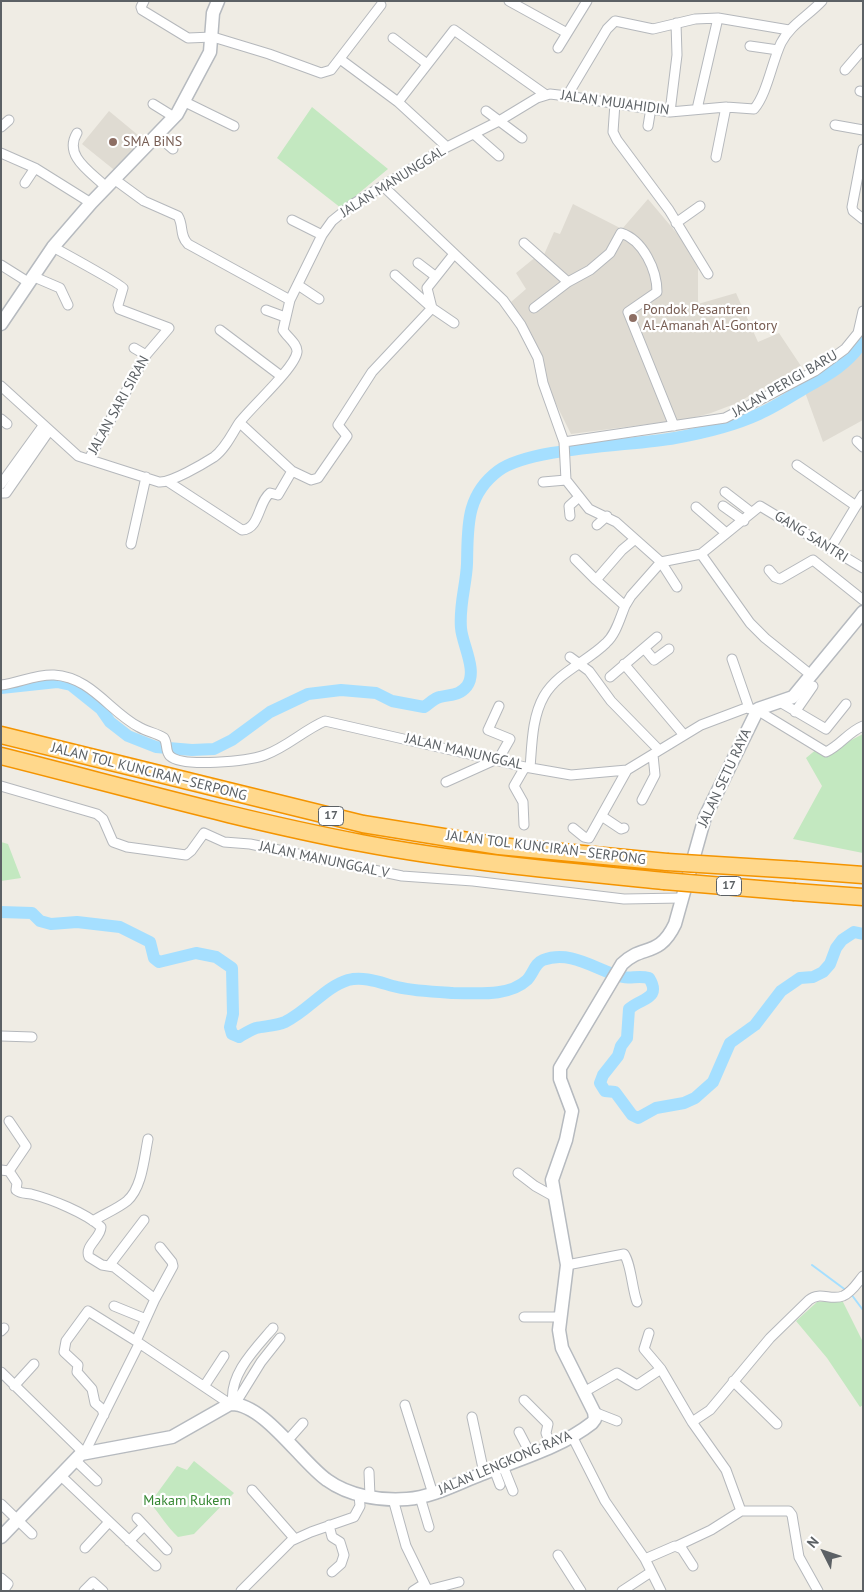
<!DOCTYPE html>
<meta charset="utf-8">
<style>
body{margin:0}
#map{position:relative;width:864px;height:1592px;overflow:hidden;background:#efece4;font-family:"PT Sans",sans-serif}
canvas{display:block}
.frame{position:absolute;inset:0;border:2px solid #5c6165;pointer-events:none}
.north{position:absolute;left:799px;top:1527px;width:50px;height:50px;-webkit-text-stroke:4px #fff;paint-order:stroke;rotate:311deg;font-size:14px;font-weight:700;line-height:20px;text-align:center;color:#5c6165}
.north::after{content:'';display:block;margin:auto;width:18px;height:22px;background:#5c6165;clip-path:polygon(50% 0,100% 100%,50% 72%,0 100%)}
</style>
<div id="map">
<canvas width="864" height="1592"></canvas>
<div class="frame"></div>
<div class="north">N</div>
</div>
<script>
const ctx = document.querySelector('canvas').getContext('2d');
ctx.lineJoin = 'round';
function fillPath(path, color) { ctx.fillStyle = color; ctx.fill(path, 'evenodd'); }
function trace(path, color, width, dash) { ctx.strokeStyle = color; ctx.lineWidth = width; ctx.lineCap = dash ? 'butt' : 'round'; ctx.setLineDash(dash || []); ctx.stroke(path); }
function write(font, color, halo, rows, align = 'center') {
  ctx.font = font + ' "PT Sans",sans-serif'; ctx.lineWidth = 4.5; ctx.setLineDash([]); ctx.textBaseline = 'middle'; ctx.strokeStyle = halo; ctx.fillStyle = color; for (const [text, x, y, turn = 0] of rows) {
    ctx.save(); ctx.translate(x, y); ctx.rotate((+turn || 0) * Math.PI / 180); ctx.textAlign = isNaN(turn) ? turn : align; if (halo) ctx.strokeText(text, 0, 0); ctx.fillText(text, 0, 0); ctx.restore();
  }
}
fillPath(new Path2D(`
 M 109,111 L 144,140 L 118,173 L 82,144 Z
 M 648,199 L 680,237 L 698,268 L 698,304 L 736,293 L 758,342 L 779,333 L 801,366 L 737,403 L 711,413 L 688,419 L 571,434 L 545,382 L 540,359 L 511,302 L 526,289 L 516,273 L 537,256 L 543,257 L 554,232 L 560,234 L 573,204 L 622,229 Z
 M 863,340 L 863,420 L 823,442 L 802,384 L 850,362 L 858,353 Z`), '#dfdbd2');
fillPath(new Path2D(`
 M 312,107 L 388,169 L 341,208 L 277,158 Z
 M 863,734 L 863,853 L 793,839 L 822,786 L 806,758 L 818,748 L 828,752 Z
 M 1,842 L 8,844 L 21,878 L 1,881 Z
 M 842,1300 L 863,1342 L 863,1405 L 860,1407 L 827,1358 L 796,1321 L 817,1302 Z
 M 194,1461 L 234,1493 L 194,1534 L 178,1537 C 167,1527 160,1514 150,1503 L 177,1466 L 187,1470 Z`), '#c3e8c0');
trace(new Path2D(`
 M 812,1265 L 847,1291
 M 851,1294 L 863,1310`), '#a5dfff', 2);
trace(new Path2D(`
 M 1,688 L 57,682 L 71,685 L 101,709 L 110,722 L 128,736 L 156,747 L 192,750 L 214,749 L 232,740 L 270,712 L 308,694 L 341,690 L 376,693 L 392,701 L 424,707 C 429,704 434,698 440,697 C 451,694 459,696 467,686 C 478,671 462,644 461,628 C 459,605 466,586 467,564 C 468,528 465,496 498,471 C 530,447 632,446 675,438 C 703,433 733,426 759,414 C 775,407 790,397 805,388 C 825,377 852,362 863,340
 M 1,912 L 32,913 L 40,921 L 51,924 L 77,922 L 120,927 L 150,942 L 154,958 L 159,962 L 196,953 L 216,957 L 232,968 L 233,1014 L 230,1027 L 232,1034 L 239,1037 C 244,1034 250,1030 256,1028 C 265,1026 276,1026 285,1022 C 308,1011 325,987 348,980 C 365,976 381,983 397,987 C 414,991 436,992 453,993 C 476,993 509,997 527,980 C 533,974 535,963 543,960 C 572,949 597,971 623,977 C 631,979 638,975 649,978 C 662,999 641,998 629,1009 L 627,1038 L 621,1046 L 618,1056 L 603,1075 L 600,1083 L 605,1091 L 615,1092 L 632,1115 L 638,1118 L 656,1108 L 684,1103 L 695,1098 L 713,1082 L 730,1043 L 755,1025 L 781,991 L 800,978 L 813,977 L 823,972 L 830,964 L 836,948 L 842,940 L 854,932 L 863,934`), '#a5dfff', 12);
const street = new Path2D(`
 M 144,1 L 141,7 L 142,10 L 188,38 L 213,37 L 269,54 L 321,73 L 331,70 L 381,5
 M 509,1 L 567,33
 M 393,38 L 427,64
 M 750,46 L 778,50
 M 558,48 L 587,1
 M 340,59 L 398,102 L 447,147
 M 845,70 L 863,49
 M 860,91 L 863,92
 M 567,96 L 607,29 L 615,21 L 653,29 L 695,19 L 718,18 L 789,30
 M 185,102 L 234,126
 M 398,102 L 454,30 L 546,95
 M 615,103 L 613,132 L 617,140 L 669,210 L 708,274
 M 153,104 L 174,117
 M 697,109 L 718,18
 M 486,111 L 522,138
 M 670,112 L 677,55 L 676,23
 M 835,125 L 863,130
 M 648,126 L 651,108
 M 1,127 L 9,120
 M 77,133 C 63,156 91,172 106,187
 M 474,134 L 499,156
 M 158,136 L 173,149
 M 863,149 L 852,207 L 853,211 L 863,219
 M 1,153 L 35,168 L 91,203
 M 716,157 L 726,107
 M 114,179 L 144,201 L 178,216 C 184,226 179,235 188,244 L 290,300
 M 25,183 L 35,168
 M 384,187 L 503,300 L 521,325 L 538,358 L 543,383 L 564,442 L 566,480 L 589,509 L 616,522 L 661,562 L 701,554 L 750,623 L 765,638 L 811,675
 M 292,220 L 322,235
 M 676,223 L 700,206
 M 524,243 L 568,282 L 590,270 L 610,253 L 621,233 C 643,240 657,270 657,292 L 628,312 L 674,426
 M 53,247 C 62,252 121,284 123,288 L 118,305 L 119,309 L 169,328 L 146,355 L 89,459
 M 418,263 L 435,276
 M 1,265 L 28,282
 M 395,275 L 432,308 L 454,323
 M 32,276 L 60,288 L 68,305
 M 298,285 L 319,299
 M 534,308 L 568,282
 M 266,310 L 285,317
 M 220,330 L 281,376
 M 134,348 L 146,355
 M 1,386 L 78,456 L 159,482 C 171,483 203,464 214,457 C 225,449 232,434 239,423 C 251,407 295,368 297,352 C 298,344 286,336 283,330 L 290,300 L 322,235 L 332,221 L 353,204 L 447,147 L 499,121 L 537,98 L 550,94 L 567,96 L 670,112 L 726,107 L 754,109 C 767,94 772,62 781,43 C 790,25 808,16 822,1
 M 1,419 L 7,424
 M 240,423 L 292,471 L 311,480 L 318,478 L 347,436 L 338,425 L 372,372 L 432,308 L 427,288 L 454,254
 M 857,441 L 863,447
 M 564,442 L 725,418 L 815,371 L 845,349 L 858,333 L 863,311
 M 797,465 L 856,506 L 830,549
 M 167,481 L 242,530 C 260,529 258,502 270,493 L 278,495 L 292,471
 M 543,482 L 566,480
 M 1,484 L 43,426
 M 725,492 L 751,512
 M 1,493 L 6,493 L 49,431
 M 723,506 L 744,521
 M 856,506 L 863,495
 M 696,507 L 726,533
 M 570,516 L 569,506 L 579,497
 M 597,525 L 607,516
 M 131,544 L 146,477
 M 701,554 L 760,506 L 863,568
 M 575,559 L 596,580
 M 769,570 L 775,577 L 780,579 L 813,560 L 863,600
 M 625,606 L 631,596 L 661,562 L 677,587
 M 644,648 L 654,660 L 669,649
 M 570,657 L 589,671 L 611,701 L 659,750
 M 732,659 L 749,708
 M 624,664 L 684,735
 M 610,677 L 657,637
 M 1,685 C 19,683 36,674 54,675 C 91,677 110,712 139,727 C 147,732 157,733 164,738 C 168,744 165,751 170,756 C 183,768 248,761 265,755 C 287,747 304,730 325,721 L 525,767 L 571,775 L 627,770 L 701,725 L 746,708 L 757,710 L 826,752 C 841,745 848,732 863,726
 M 780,702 L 826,729 L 846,704
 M 795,712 L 813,686
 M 498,760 L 510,739 L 488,730 L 499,706
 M 530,768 C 532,744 532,717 544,696 C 558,672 587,662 606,643 C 616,634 620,618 625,606 L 596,580 L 622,550 L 634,540
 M 446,782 L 497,759
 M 1,786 L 97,814 L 103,819 L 113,842 L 127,847 L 186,855 L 191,851 L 204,833 L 224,842 L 250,844 L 402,876 L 473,881 L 624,899 L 681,898
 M 642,800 L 655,775 L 653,755
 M 603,817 L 621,829 L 624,828
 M 524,825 L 523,802 L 514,786 L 525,767
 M 573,828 L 584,837 L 589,838 L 627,770
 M 1,1036 L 32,1037
 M 9,1121 L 26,1146 L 9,1171
 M 1,1170 L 9,1171 L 17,1183 L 16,1190 C 21,1194 25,1193 31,1194 C 51,1199 86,1213 101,1227 C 101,1238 84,1246 89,1257 L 102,1265 L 114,1267 L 155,1299 L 136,1341 L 230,1404
 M 518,1173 L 535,1186 L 553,1196
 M 93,1221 C 104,1214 117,1209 127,1201 C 142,1188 144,1159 148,1139
 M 567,1265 L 624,1254 C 631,1263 632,1289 637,1302
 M 109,1266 L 144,1220
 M 155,1299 L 173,1266 L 172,1262 L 160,1247
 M 114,1306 L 146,1319
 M 524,1317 L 559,1317
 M 1,1331 L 4,1328
 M 649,1333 L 644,1349 L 661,1369 L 692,1422 L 726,1470 L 741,1511
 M 1,1372 L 84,1453
 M 733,1381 L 777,1424
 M 205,1385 L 224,1356
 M 14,1386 L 34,1364
 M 584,1392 L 617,1373 L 637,1385 L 661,1369
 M 524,1400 L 548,1424 L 546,1433 L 551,1447
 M 233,1404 C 228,1375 256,1348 273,1328
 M 235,1404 L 261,1362 L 280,1338
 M 405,1405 L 433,1494
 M 594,1412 L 617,1421
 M 104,1415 L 102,1409 L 95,1403 L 92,1389 L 77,1372 L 78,1365 L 64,1352 L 66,1341 L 88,1311 L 136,1341
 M 472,1417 L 484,1473
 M 692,1422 L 710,1410 L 770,1338 L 809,1300 C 820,1291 831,1301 843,1296 C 852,1292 857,1283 863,1276
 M 519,1432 L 531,1455
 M 572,1436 L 605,1501 L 645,1559 L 661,1591
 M 287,1441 L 303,1423
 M 85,1452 L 139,1344
 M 75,1460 L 97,1481
 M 503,1466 L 513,1491
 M 494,1469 L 500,1485
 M 369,1472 L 370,1496
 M 60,1475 L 156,1566
 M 252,1490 L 295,1539
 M 420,1497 L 429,1527
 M 393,1499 L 406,1546 L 428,1591
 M 1,1504 L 32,1534
 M 137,1518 L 167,1550
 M 329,1525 L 332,1537 L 340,1542 L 344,1555 L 341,1564 L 332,1572
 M 129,1541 L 144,1526
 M 677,1546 L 711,1530 L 741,1511 L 789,1511 L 792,1515 L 799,1557 L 818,1591
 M 85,1548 L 109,1522
 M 558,1555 L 581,1591
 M 645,1559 L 675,1546 L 682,1549 L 693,1566
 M 1,1578 L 8,1584 L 3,1591
 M 428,1590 L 459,1582
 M 84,1591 L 93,1582 L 103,1591
 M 241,1591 L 291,1541 L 311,1532 L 354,1517 L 360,1506 L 359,1495
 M 413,1591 L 424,1584
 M 622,1591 L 651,1572`);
const secondary = new Path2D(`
 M 1,324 L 53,247 L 91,203 L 177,114 L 210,52 L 213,13 L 218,1
 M 1,1537 L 81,1454 L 172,1437 L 230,1404 C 263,1402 302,1463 327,1480 C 349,1496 380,1501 407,1499 C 433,1497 458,1483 482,1474 C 519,1459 560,1448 592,1423 L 595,1419 L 594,1412 L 562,1348 L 559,1330 L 567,1265 L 552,1180 L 566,1140 L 572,1111 L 560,1079 L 560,1068 L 622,964 C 642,944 659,958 675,924 L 705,817 L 758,709 L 793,697 L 863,612`);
const highway = new Path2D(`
 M 1,735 L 363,824 L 499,846 L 667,862
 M 1,756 C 121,786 240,820 361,843 C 461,862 562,871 664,881
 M 797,870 L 863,875
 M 795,892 L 863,897`);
trace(street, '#b5b8bc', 11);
trace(secondary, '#b6babf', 15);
trace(highway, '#f49400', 19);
trace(street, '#fff', 9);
trace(secondary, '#fff', 12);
trace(highway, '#ffd88c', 16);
const highwayBridge = new Path2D(`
 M 667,862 L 797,870
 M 664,881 L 795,892`);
trace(highwayBridge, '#f49400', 19, []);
trace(highwayBridge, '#ffd88c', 16);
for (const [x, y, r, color] of [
 [113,142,5,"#8d6e63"],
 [633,318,5,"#8d6e63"]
]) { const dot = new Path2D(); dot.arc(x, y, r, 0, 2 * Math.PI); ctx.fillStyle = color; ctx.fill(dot); trace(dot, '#fff', 2); }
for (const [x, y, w] of [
 [331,816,25],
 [729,886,25]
]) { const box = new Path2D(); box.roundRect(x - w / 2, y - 9.5, w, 19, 4); ctx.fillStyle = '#fff'; ctx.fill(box); trace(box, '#5c6165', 1); }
write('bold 12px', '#5c6165', null, [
 ["17",331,816],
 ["17",729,886]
]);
write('14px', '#5c6165', '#fff', [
 ["JALAN MUJAHIDIN",615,103,8],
 ["JALAN MANUNGGAL",393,182,-32],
 ["JALAN PERIGI BARU",785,384,-30],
 ["JALAN SARI SIRAN",119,405,-61],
 ["GANG SANTRI",811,537,32],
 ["JALAN MANUNGGAL",464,752,13],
 ["JALAN TOL KUNCIRAN–SERPONG",149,772,14],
 ["JALAN SETU RAYA",725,778,-65],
 ["JALAN TOL KUNCIRAN–SERPONG",546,848,7],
 ["JALAN MANUNGGAL V",324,860,12],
 ["JALAN LENGKONG RAYA",505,1463,-23]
]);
write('14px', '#785e54', '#fff', [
 ["SMA BiNS",123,142],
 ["Pondok Pesantren",643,310],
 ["Al-Amanah Al-Gontory",643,326]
], 'left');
write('14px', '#358732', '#fff', [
 ["Makam Rukem",187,1501]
]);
</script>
